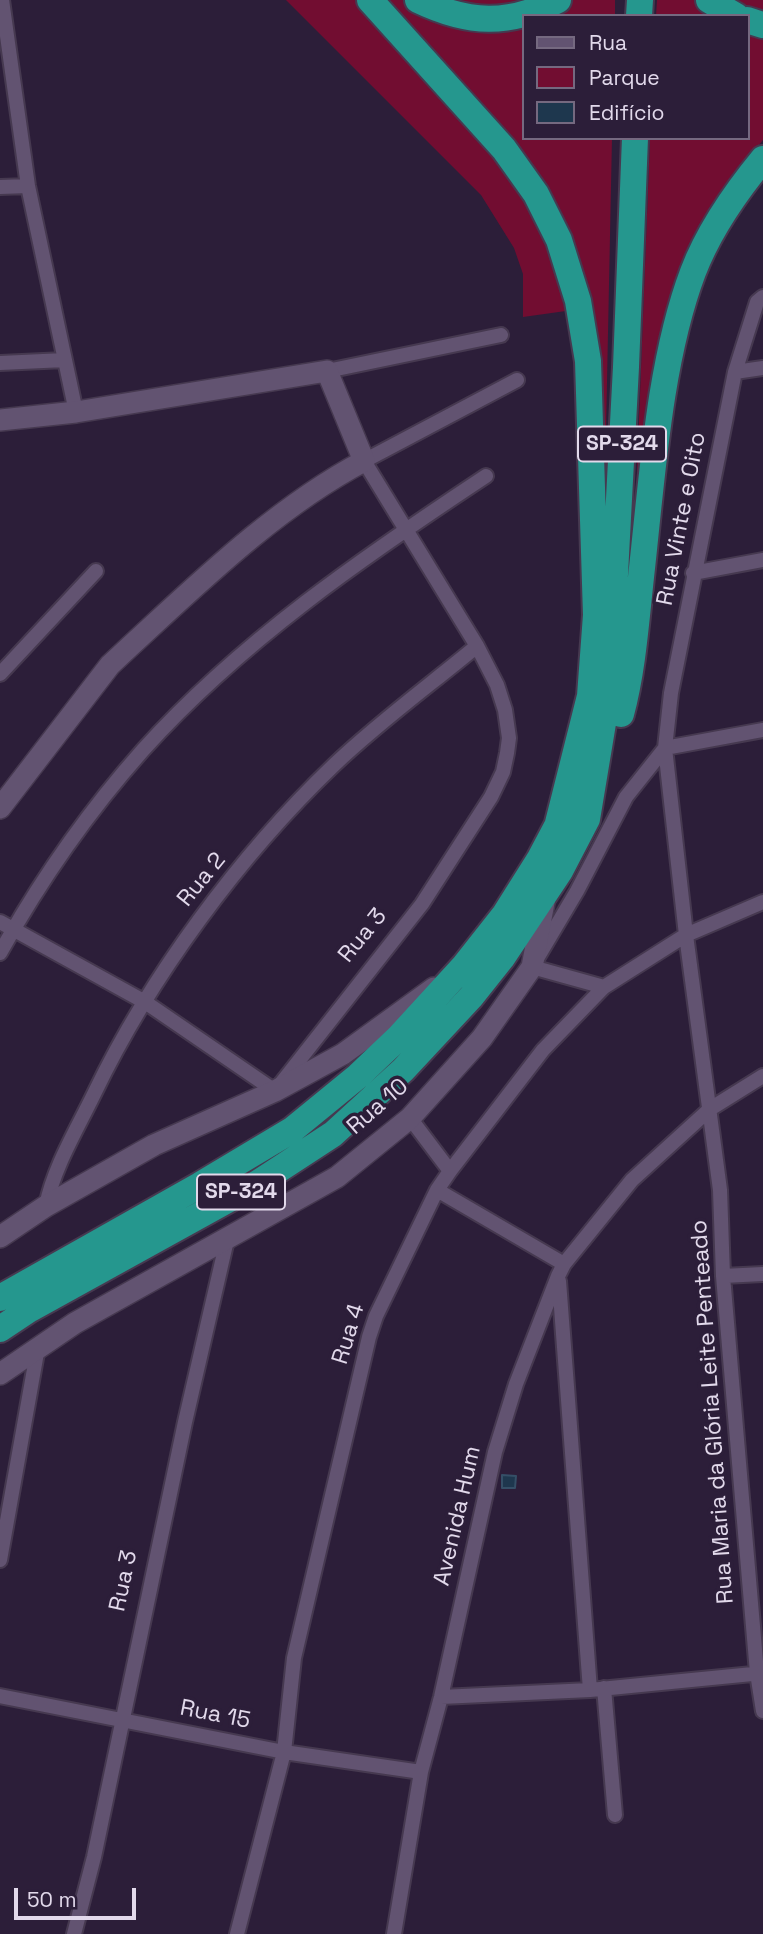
<!DOCTYPE html>
<meta charset="utf-8">
<style>
body{margin:0}
#map{position:relative;width:763px;height:1934px;overflow:hidden;background:#2c1e39;font-family:"Space Grotesk",sans-serif}
canvas{display:block}
.legend{position:absolute;left:522px;top:14px;width:228px;height:126px;box-sizing:border-box;background:#2c1e39;border:2px solid #756980;margin:0;padding:9px 12px;list-style:none;font-size:21px;color:#e2d9eb}
.legend li{display:flex;align-items:center;gap:14px;height:35px}
.legend b{width:35px;border:2px solid #756980}
.scale{position:absolute;left:14px;top:1888px;width:122px;height:32px;box-sizing:border-box;border:4px solid #e2d9eb;border-top:0;padding-left:9px;font-size:21px;line-height:24px;white-space:nowrap;color:#e2d9eb;-webkit-text-stroke:5px #2c1e39;paint-order:stroke}
</style>
<div id="map">
<canvas width="763" height="1934"></canvas>
<ul class="legend">
<li><b style="height:9px;background:#625371"></b>Rua</li>
<li><b style="height:19px;background:#720d31"></b>Parque</li>
<li><b style="height:19px;background:#1e374e"></b>Edifício</li>
</ul>
<div class="scale">50 m</div>
</div>
<script>
const ctx = document.querySelector('canvas').getContext('2d');
ctx.lineJoin = 'round';
function fillPath(path, color) { ctx.fillStyle = color; ctx.fill(path, 'evenodd'); }
function trace(path, color, width, dash) { ctx.strokeStyle = color; ctx.lineWidth = width; ctx.lineCap = dash ? 'butt' : 'round'; ctx.setLineDash(dash || []); ctx.stroke(path); }
function write(font, color, halo, rows, align = 'center') {
  ctx.font = font + ' "Space Grotesk",sans-serif'; ctx.lineWidth = 7; ctx.setLineDash([]); ctx.textBaseline = 'middle'; ctx.strokeStyle = halo; ctx.fillStyle = color; for (const [text, x, y, turn = 0] of rows) {
    ctx.save(); ctx.translate(x, y); ctx.rotate((+turn || 0) * Math.PI / 180); ctx.textAlign = isNaN(turn) ? turn : align; if (halo) ctx.strokeText(text, 0, 0); ctx.fillText(text, 0, 0); ctx.restore();
  }
}
fillPath(new Path2D(`
 M 286,0 L 356,0 L 470,122 L 541,222 L 573,310 L 523,317 L 523,274 L 514,248 L 481,195 Z
 M 378,0 L 405,0 L 412,5 L 523,22 L 523,138 L 612,138 L 605,480 L 596,344 L 578,267 Z
 M 439,0 L 540,0 L 491,10 Z
 M 573,0 L 615,0 L 615,16 L 543,16 Z
 M 657,0 L 698,0 L 721,16 L 656,16 Z
 M 725,0 L 763,0 L 763,15 Z
 M 747,28 L 763,32 L 763,140 L 727,185 L 641,502 L 636,496 L 650,138 L 747,138 Z`), '#720d31');
const building = new Path2D(`
 M 502,1475 L 516,1476 L 515,1488 L 502,1488 Z`);
fillPath(building, '#1e374e');
trace(building, '#354f67', 2);
const street = new Path2D(`
 M 2,0 L 28,186 L 76,412
 M 0,187 L 28,186
 M 763,297 L 757,302 L 735,372 L 671,693 L 665,748 L 686,935 L 720,1190 L 723,1276 L 757,1673 L 763,1711
 M 0,363 L 65,360
 M 327,371 L 501,335
 M 735,372 L 763,368
 M 693,573 L 763,560
 M 0,674 L 96,571
 M 665,748 L 763,730
 M 0,922 L 145,1002 L 275,1091 L 422,904 L 491,797 L 503,772 L 507,753 L 509,738 L 505,710 L 497,685 L 477,646 L 364,461 L 517,380
 M 0,953 C 40,881 88,812 143,750 C 241,641 365,556 486,476
 M 604,987 L 532,967 L 577,891 L 626,797 L 665,748
 M 410,1118 L 450,1171
 M 437,1190 L 564,1264
 M 46,1206 C 54,1167 76,1131 94,1094 C 150,977 240,855 334,765 C 379,722 430,685 477,646
 M 723,1276 L 763,1274
 M 559,1281 L 590,1690
 M 0,1560 L 38,1347
 M 604,1688 L 615,1815
 M 0,1696 L 284,1752 L 421,1772
 M 441,1697 L 590,1690 L 763,1673
 M 74,1934 L 94,1857 L 185,1422 L 227,1240
 M 237,1934 L 284,1752 L 294,1658 L 369,1337 L 376,1316 L 437,1190 L 450,1171 L 543,1050 L 604,987 L 686,935 L 763,902
 M 394,1934 L 421,1772 L 441,1697 L 495,1452 L 516,1384 L 558,1276 L 564,1264 L 632,1180 L 710,1109 L 763,1076`);
const secondary = new Path2D(`
 M 0,420 L 76,412 L 327,371 L 364,461 C 275,508 199,583 125,651 L 110,665 L 0,808
 M 0,1237 L 46,1206 L 154,1145 L 275,1091 L 343,1054 L 434,988
 M 0,1374 L 75,1323 L 337,1177 L 410,1118 L 482,1038 L 532,967 L 545,897`);
const highway = new Path2D(`
 M 370,0 L 504,149 L 536,194 L 559,240 L 578,301 L 588,361 L 596,615 L 590,696 L 558,823
 M 418,0 C 468,24 509,26 558,0
 M 709,0 L 736,16
 M 639,16 L 640,0
 M 747,20 L 763,25
 M 621,714 C 633,669 636,622 641,577 C 652,480 659,362 693,272 C 709,230 735,193 763,159
 M 0,1298 L 200,1185 L 292,1130 L 358,1076 L 398,1038 L 464,966 L 505,914 L 539,860 L 566,809
 M 0,1329 L 30,1309 L 258,1183 L 333,1134 L 403,1070 L 471,997 L 502,958 L 560,871 L 587,819 L 609,687 L 626,367 L 635,138`);
trace(street, '#463950', 18);
trace(secondary, '#463950', 24);
trace(highway, '#463950', 30);
trace(street, '#625371', 14);
trace(secondary, '#625371', 21);
trace(highway, '#25978e', 26);
for (const [x, y, w] of [
 [622,444,88],
 [241,1192,88]
]) { const box = new Path2D(); box.roundRect(x - w / 2, y - 17.5, w, 35, 5); ctx.fillStyle = '#2c1e39'; ctx.fill(box); trace(box, '#e2d9eb', 2); }
write('bold 21px', '#e2d9eb', null, [
 ["SP-324",622,444],
 ["SP-324",241,1192]
]);
write('23px', '#e2d9eb', '#2c1e39', [
 ["Rua Vinte e Oito",682,519,-79],
 ["Rua 2",202,880,-51],
 ["Rua 3",363,936,-51],
 ["Rua 10",378,1107,-41],
 ["Rua 4",349,1334,-73],
 ["Rua Maria da Glória Leite Penteado",713,1412,-94],
 ["Avenida Hum",458,1516,-77],
 ["Rua 3",124,1581,-78],
 ["Rua 15",215,1715,11]
]);
</script>
